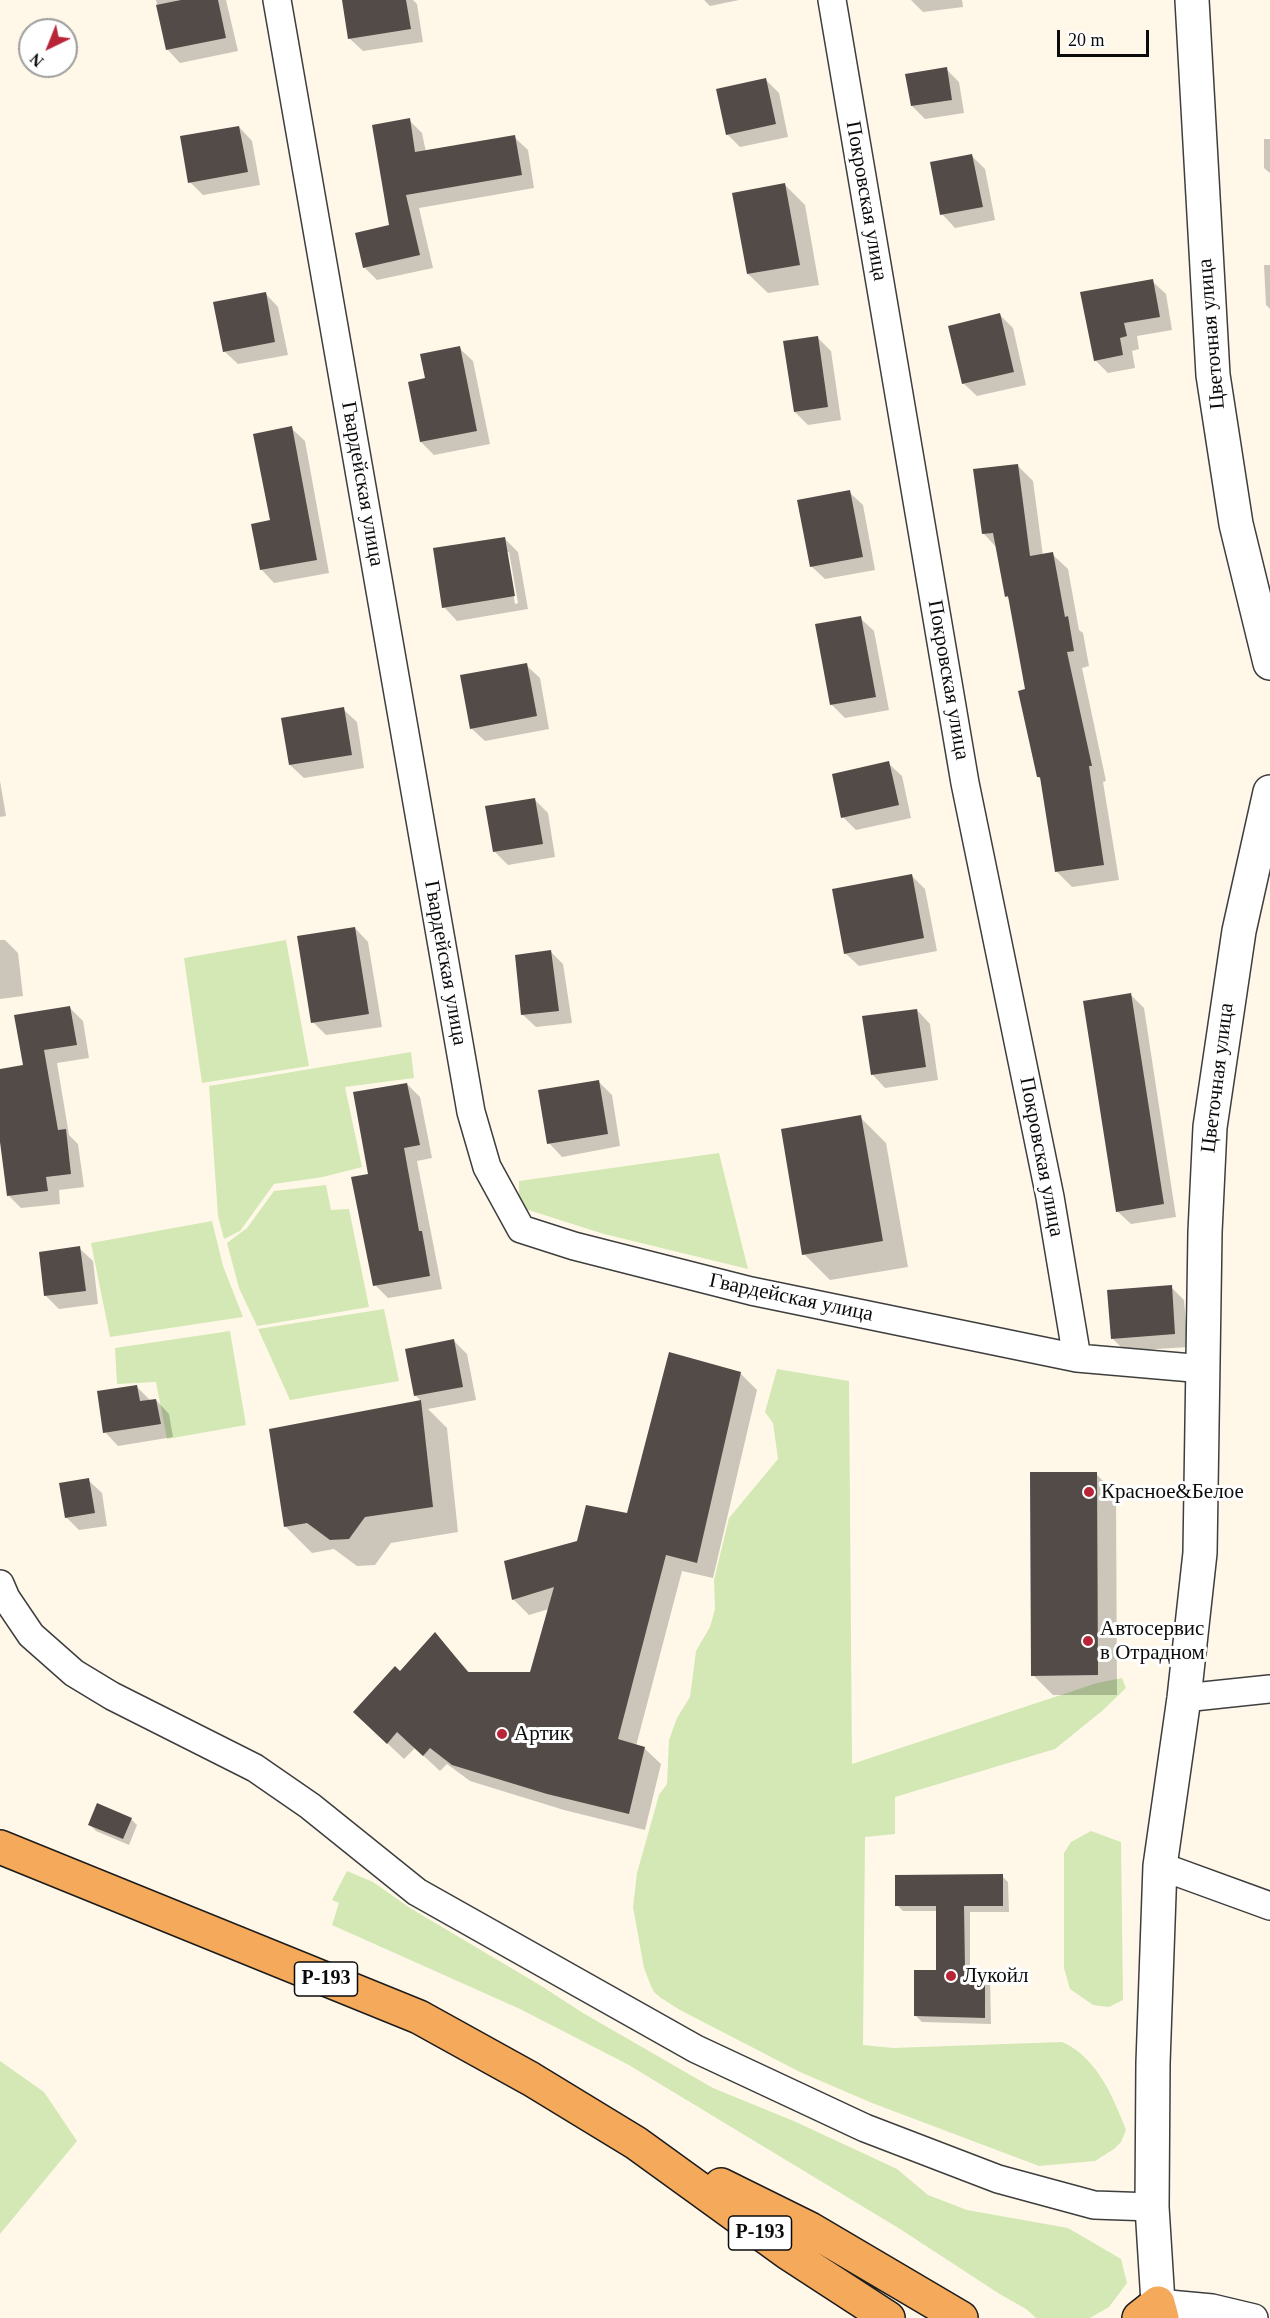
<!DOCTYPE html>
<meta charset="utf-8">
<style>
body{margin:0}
#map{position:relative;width:1270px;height:2318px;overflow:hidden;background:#fff8e9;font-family:"Times New Roman",serif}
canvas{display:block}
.north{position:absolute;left:18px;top:18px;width:60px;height:60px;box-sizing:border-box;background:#fff;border:2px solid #9d9d9d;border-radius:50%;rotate:223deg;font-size:16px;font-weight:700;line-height:24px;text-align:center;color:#0b0b0b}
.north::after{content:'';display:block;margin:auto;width:21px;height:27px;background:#b82539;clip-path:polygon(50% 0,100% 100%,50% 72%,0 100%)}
.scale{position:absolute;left:1057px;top:30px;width:92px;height:27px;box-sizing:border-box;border:3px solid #0b0b0b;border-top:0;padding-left:8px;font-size:18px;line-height:21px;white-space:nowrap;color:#0b0b0b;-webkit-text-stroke:4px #fff;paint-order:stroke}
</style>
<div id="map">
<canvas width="1270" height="2318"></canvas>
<div class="north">N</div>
<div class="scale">20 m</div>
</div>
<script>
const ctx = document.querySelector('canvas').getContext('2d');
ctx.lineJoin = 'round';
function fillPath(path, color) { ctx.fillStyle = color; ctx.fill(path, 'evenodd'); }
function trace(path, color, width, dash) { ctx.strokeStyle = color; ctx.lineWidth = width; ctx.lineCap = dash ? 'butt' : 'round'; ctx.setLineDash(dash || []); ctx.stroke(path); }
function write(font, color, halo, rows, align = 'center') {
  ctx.font = font + ' "Times New Roman",serif'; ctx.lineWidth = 6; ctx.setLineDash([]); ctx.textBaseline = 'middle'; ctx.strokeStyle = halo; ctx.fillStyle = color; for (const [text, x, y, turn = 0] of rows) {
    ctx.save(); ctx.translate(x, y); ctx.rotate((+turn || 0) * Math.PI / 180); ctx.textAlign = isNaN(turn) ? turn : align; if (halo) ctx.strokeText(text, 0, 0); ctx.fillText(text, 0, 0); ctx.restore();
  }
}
fillPath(new Path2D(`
 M 286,940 L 309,1066 L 202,1083 L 184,958 Z
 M 411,1052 L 414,1078 L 345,1087 L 362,1167 L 323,1177 L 274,1184 L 240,1231 L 224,1239 L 218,1216 L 209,1086 Z
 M 719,1153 L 748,1269 L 604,1234 L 519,1207 L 519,1181 Z
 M 326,1185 L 331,1210 L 349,1209 L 369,1307 L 257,1326 L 239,1288 L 227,1243 L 247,1228 L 274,1191 Z
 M 212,1221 L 223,1266 L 243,1317 L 110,1337 L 91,1243 Z
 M 384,1309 L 399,1381 L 290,1400 L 258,1329 Z
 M 230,1331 L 246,1425 L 167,1439 L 156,1382 L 117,1384 L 115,1348 Z
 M 777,1369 L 849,1381 L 852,1764 L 1097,1683 L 1122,1678 L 1126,1688 L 1102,1711 L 1055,1749 L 895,1797 L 895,1834 L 865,1837 L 863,2045 L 893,2048 L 1062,2042 C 1097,2057 1113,2097 1126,2130 L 1121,2142 L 1114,2149 L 1095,2161 L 1039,2166 L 872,2103 L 800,2072 L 680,2010 L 661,1998 L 654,1992 L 651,1986 L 644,1968 L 633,1907 L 637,1873 L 659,1795 L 667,1784 L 669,1740 L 677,1718 L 690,1697 L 696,1651 L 710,1627 L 715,1609 L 714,1580 L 729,1518 L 778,1459 L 773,1423 L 765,1412 Z
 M 1091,1831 L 1121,1842 L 1123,2000 L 1109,2007 L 1093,2005 L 1070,1989 L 1064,1968 L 1064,1853 L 1071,1842 Z
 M 347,1871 L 373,1882 L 410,1908 L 543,1987 L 583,2013 L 713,2088 L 796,2122 L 897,2169 L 928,2195 L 967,2210 L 1068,2228 L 1121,2259 L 1127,2283 L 1109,2307 L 1090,2318 L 1036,2318 L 1026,2309 L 998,2293 L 900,2229 L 627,2064 L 520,2009 L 332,1925 L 339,1903 L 332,1900 Z
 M 0,2061 L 44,2092 L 77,2141 L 0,2234 Z`), '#d3e8b4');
fillPath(new Path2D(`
 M 156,0 L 226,0 L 238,51 L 180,63 L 167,49 Z
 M 343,0 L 413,0 L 417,4 L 423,42 L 363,51 L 349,38 Z
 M 704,0 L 739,0 L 710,6 Z
 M 911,0 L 962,0 L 963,7 L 923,12 Z
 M 946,69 L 959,82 L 964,113 L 925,119 L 912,106 Z
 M 766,80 L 779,93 L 788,137 L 740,147 L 727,134 Z
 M 409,120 L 422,133 L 426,152 L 514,137 L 528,150 L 534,188 L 419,208 L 433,268 L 377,280 L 364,267 L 391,226 Z
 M 239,127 L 252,141 L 260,185 L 203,195 L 190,182 Z
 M 1264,139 L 1270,139 L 1270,173 L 1264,168 Z
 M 972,156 L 985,169 L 995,220 L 955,228 L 942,214 Z
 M 785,185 L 805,205 L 819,285 L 768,293 L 748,274 Z
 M 1264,265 L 1270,265 L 1270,309 L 1266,305 Z
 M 1152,281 L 1166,294 L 1172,330 L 1137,336 L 1139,349 L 1132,351 L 1135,368 L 1108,373 L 1095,360 Z
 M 265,293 L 278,307 L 288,355 L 238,364 L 224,351 Z
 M 1000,315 L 1013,328 L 1026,385 L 977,396 L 963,383 Z
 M 817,337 L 831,351 L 841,420 L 808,425 L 795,412 Z
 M 459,348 L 473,361 L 490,444 L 434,455 L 421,442 Z
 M 291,428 L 305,441 L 329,573 L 274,583 L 261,569 Z
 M 1017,465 L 1033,481 L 1043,556 L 1052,554 L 1068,569 L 1079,630 L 1083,633 L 1089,666 L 1082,668 L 1106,781 L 1103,782 L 1119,880 L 1072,887 L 1056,871 L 1042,780 L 1038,777 L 1027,690 L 1010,600 L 1006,596 L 997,548 L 983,533 Z
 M 849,492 L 863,505 L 875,570 L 825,579 L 811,566 Z
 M 505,539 L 518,552 L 528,609 L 457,621 L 444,607 ZM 506,552 L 509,552 L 518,603 L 515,604 Z
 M 860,618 L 874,631 L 889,710 L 845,718 L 832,705 Z
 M 526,665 L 540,678 L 549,729 L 485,741 L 471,728 Z
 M 343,709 L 357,722 L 364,768 L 304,778 L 290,765 Z
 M 888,763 L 902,776 L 911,818 L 856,830 L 843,817 Z
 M 0,781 L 6,816 L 0,817 Z
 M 535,800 L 548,813 L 555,857 L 508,865 L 495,852 Z
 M 912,876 L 925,889 L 937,951 L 859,966 L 845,953 Z
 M 355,928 L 368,942 L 382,1027 L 326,1035 L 313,1022 Z
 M 0,940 L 5,940 L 18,953 L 23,996 L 0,999 Z
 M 550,951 L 563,964 L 572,1023 L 536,1027 L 522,1014 Z
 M 1131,995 L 1144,1008 L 1176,1217 L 1131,1224 L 1117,1211 Z
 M 69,1007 L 83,1021 L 89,1058 L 57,1063 L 69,1135 L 78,1144 L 84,1187 L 59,1190 L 60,1204 L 21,1208 L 8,1195 L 0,1118 L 0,1070 L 24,1066 Z
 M 917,1010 L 930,1024 L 938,1080 L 885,1088 L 872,1074 Z
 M 598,1081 L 612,1095 L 620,1146 L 562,1157 L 549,1143 Z
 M 407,1084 L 420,1097 L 432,1158 L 417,1161 L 442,1289 L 388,1298 L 375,1285 L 370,1175 Z
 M 860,1117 L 886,1143 L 908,1267 L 830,1280 L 804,1254 Z
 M 79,1248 L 93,1261 L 98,1304 L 59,1309 L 46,1296 L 41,1253 Z
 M 1171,1287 L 1184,1300 L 1188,1347 L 1125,1351 L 1112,1338 Z
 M 454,1341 L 467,1354 L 476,1400 L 428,1409 L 447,1428 L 458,1532 L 391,1543 L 375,1565 L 357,1566 L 334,1549 L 312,1553 L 286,1527 L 271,1431 L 422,1402 L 415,1395 Z
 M 740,1373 L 757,1390 L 713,1578 L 682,1571 L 636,1746 L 644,1748 L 661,1764 L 645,1830 L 564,1810 L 470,1781 L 447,1764 L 440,1771 L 415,1748 L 404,1759 L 371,1728 L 400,1673 L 435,1635 L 471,1674 L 531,1674 L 549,1609 L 529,1615 L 513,1599 L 579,1542 L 629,1515 Z
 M 137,1387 L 150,1400 L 156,1400 L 169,1414 L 173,1437 L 118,1446 L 105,1432 Z
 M 1096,1474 L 1116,1494 L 1117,1695 L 1053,1695 L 1033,1675 Z
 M 88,1480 L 102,1493 L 107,1526 L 79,1530 L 66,1517 Z
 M 131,1819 L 137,1825 L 129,1845 L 96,1831 L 90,1825 Z
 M 1002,1876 L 1008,1882 L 1009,1912 L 970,1912 L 970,1971 L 984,1971 L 990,1977 L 991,2024 L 922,2022 L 916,2016 L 938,1971 L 937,1911 L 903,1911 L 897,1905 Z`), '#0003');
fillPath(new Path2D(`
 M 181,0 L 218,0 L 226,38 L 166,50 L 156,5 Z
 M 342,0 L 406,0 L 411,29 L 348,39 Z
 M 947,67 L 952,100 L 911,106 L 905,74 Z
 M 766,78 L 776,124 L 726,135 L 716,89 Z
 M 410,118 L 415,152 L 515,135 L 522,175 L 406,195 L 420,255 L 363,268 L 355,233 L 389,225 L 372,125 Z
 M 239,126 L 248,172 L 188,183 L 180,136 Z
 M 972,154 L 983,207 L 940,215 L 930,162 Z
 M 785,183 L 800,265 L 747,274 L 732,193 Z
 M 1153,279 L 1160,317 L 1124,323 L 1127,336 L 1120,338 L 1123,355 L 1094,361 L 1080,292 Z
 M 266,292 L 275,342 L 223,352 L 213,302 Z
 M 1000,313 L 1014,372 L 962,384 L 948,326 Z
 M 818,336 L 828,407 L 794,412 L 783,341 Z
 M 460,346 L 477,431 L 420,442 L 408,382 L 425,378 L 420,354 Z
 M 292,426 L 317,560 L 260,570 L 251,524 L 270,520 L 253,434 Z
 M 1018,464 L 1030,556 L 1053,552 L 1065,617 L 1068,616 L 1074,651 L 1067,652 L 1092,766 L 1089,766 L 1104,865 L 1055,872 L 1040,777 L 1037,777 L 1018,691 L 1025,689 L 1008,596 L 1005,597 L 993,533 L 982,534 L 973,469 Z
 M 850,490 L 863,557 L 810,567 L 797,500 Z
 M 505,537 L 515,596 L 442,608 L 433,548 Z
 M 861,616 L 876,697 L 830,705 L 815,624 Z
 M 527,663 L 537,716 L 470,729 L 460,675 Z
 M 344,707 L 352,755 L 289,765 L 281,718 Z
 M 889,761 L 899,805 L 841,818 L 832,774 Z
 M 535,798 L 543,844 L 493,852 L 485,806 Z
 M 912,874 L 924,938 L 844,954 L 832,889 Z
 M 355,927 L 369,1014 L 311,1023 L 297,936 Z
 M 551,950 L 559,1011 L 521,1015 L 515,955 Z
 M 1131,993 L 1164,1204 L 1116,1212 L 1083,1001 Z
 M 70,1006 L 77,1045 L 44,1050 L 58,1130 L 66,1129 L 71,1174 L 46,1177 L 48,1191 L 7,1196 L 0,1142 L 0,1069 L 23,1065 L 14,1015 Z
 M 917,1009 L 926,1067 L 871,1075 L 862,1016 Z
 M 599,1080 L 608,1134 L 547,1144 L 538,1090 Z
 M 407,1083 L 420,1145 L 404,1148 L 419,1231 L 422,1231 L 430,1276 L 373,1286 L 351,1177 L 368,1174 L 353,1092 Z
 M 861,1115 L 883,1241 L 802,1255 L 781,1129 Z
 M 80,1246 L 86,1291 L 44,1296 L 39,1252 Z
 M 1172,1285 L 1175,1334 L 1111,1339 L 1107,1290 Z
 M 454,1339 L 463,1387 L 414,1396 L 405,1349 Z
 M 669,1352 L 741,1372 L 697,1563 L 666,1555 L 618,1739 L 645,1747 L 629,1814 L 547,1794 L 452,1765 L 430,1748 L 423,1756 L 397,1732 L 387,1744 L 353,1712 L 395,1666 L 400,1671 L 435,1632 L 468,1672 L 530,1672 L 554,1587 L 512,1600 L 504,1561 L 577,1541 L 586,1505 L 627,1513 Z
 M 137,1385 L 140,1401 L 156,1399 L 161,1424 L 103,1433 L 97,1391 Z
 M 421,1400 L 433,1507 L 365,1517 L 349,1539 L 330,1540 L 307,1523 L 284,1527 L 269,1429 Z
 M 1030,1472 L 1097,1472 L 1098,1675 L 1031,1676 Z
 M 89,1478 L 95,1513 L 65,1518 L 59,1483 Z
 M 97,1803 L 132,1818 L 123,1839 L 88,1825 Z
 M 1003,1874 L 1003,1906 L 964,1906 L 965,1969 L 985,1970 L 985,2018 L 914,2016 L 914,1970 L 936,1970 L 936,1906 L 895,1906 L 895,1875 Z`), '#534b47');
const minor = new Path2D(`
 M 277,0 L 471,1112 L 487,1167 L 521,1229 L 574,1246 L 751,1291 L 1077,1358 L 1204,1369
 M 832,0 L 965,783 L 1050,1197 L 1077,1358
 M 0,1584 L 6,1598 L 31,1635 L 74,1673 L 112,1696 L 255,1768 L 310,1806 L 417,1892 L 696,2049 L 865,2128 L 998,2179 L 1094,2205 L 1152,2207
 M 1184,1698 L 1270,1689
 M 1160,1866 L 1270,1906
 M 1158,2303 L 1212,2308 L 1254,2318`);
const tertiary = new Path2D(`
 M 1192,0 L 1213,375 L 1236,524 L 1270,663
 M 1153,2318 L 1158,2303 L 1152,2207 L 1153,2063 L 1160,1866 L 1184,1698 L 1200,1553 L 1205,1232 L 1210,1127 L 1239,931 L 1270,792`);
const trunk = new Path2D(`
 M 0,1847 L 419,2017 L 531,2079 L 636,2143 L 788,2253 L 888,2318
 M 721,2185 L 810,2229 L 961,2318
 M 1139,2318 L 1158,2303 L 1162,2318`);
trace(minor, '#3e3e3e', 30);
trace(tertiary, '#3e3e3e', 36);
trace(trunk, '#1c1c1c', 36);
trace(minor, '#fff', 27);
trace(tertiary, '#fff', 33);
trace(trunk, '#f5a95a', 33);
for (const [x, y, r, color] of [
 [1089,1492,6,"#b82539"],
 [1088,1641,6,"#b82539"],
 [502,1734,6,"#b82539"],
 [951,1976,6,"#b82539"]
]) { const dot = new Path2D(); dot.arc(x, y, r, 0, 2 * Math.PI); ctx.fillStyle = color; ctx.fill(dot); trace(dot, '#fff', 2); }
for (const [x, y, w] of [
 [326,1979,63],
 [760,2233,63]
]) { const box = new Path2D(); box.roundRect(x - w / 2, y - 17, w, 34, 4.5); ctx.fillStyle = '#fff'; ctx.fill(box); trace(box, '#0b0b0b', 1.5); }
write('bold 20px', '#0b0b0b', null, [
 ["Р-193",326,1979],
 ["Р-193",760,2233]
]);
write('21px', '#0b0b0b', '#fff', [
 ["Покровская улица",866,201,80],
 ["Цветочная улица",1212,334,-95],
 ["Гвардейская улица",362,484,80],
 ["Покровская улица",948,680,80],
 ["Гвардейская улица",445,963,80],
 ["Цветочная улица",1218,1078,-83],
 ["Покровская улица",1041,1157,79],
 ["Гвардейская улица",791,1298,12]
]);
write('21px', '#0b0b0b', '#fff', [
 ["Красное&Белое",1101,1492],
 ["Автосервис",1100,1629],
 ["в Отрадном",1100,1653],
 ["Артик",514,1734],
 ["Лукойл",963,1976]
], 'left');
</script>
